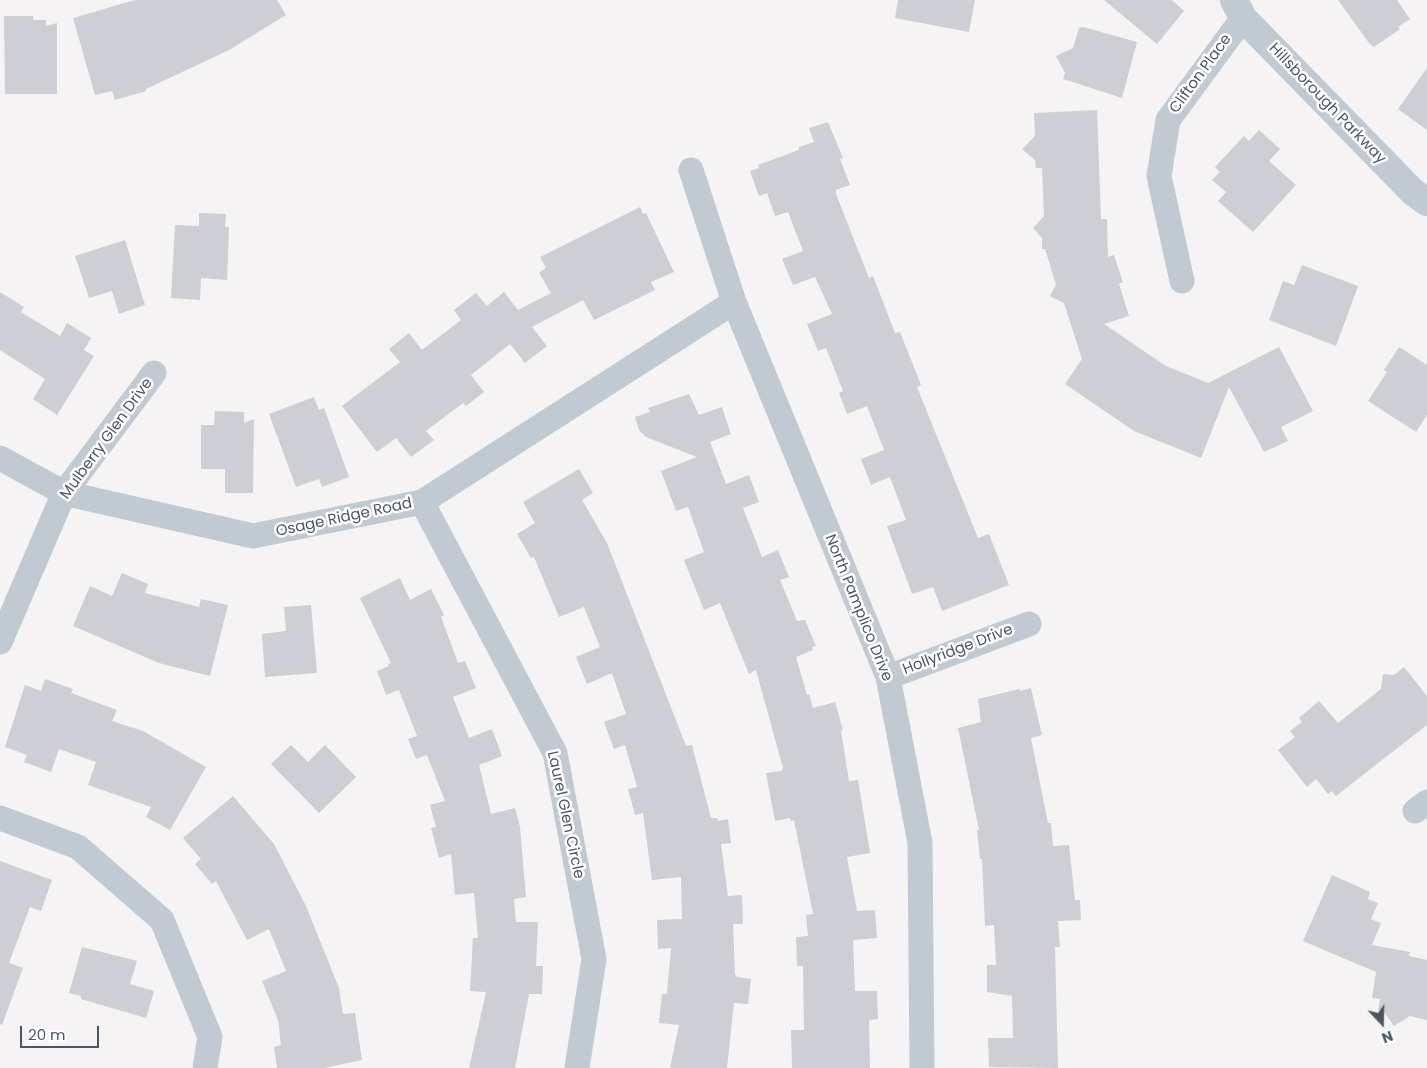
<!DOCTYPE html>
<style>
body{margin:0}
#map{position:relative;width:1427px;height:1068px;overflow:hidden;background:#f5f3f3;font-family:Poppins,sans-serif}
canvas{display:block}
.north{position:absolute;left:1357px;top:998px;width:50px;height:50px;-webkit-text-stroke:4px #fff;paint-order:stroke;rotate:159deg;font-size:14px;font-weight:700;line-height:20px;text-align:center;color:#4a5661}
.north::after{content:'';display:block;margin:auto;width:18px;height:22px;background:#4a5661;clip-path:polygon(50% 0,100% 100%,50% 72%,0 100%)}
.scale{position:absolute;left:20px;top:1026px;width:79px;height:22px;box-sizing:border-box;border:2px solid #4a5661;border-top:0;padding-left:6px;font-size:15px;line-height:18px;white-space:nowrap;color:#4a5661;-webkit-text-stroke:4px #fff;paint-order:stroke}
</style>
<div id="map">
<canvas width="1427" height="1068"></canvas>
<div class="north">N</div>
<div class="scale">20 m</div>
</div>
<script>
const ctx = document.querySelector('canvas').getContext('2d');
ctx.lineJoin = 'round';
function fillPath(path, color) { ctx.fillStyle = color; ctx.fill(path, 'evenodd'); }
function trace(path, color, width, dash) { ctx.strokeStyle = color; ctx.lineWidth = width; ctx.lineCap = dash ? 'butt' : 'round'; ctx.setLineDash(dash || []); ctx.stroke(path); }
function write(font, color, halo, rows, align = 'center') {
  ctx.font = font + ' Poppins,sans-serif'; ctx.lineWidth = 5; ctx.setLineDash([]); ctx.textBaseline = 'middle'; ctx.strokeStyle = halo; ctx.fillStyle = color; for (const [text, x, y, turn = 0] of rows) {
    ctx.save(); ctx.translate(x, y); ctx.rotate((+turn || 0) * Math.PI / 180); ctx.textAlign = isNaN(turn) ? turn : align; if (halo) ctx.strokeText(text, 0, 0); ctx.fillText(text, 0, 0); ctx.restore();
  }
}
fillPath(new Path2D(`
 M 135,0 L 277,0 L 286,15 L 229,50 L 146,89 L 146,91 L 115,100 L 112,91 L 95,95 L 73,18 Z
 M 898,0 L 975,0 L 969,32 L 895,18 Z
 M 1104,0 L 1172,0 L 1184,11 L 1157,44 Z
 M 1338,0 L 1397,0 L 1410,19 L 1398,27 L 1400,29 L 1374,47 L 1369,43 Z
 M 4,16 L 33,16 L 33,20 L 46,20 L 46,26 L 57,23 L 57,94 L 5,94 Z
 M 1083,27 L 1137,42 L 1122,98 L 1063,79 L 1065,73 L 1056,56 L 1073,48 L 1079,28 Z
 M 1427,68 L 1427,130 L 1398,109 Z
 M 1097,110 L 1101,219 L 1107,219 L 1108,257 L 1114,255 L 1123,282 L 1119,284 L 1129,316 L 1104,324 L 1166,366 L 1208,383 L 1279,347 L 1313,411 L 1281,427 L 1288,441 L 1264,452 L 1229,387 L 1201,458 L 1134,431 L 1065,384 L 1082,359 L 1064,303 L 1050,296 L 1056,285 L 1045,249 L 1042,249 L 1042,238 L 1033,228 L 1044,216 L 1042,168 L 1036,168 L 1035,160 L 1022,149 L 1035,136 L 1034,113 Z
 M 828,122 L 843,158 L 840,159 L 850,185 L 836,190 L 836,194 L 869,278 L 873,276 L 895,333 L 900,332 L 921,385 L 917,387 L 978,538 L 989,534 L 1009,585 L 942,611 L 933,587 L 912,594 L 887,526 L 906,520 L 890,477 L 871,485 L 861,459 L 884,450 L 867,406 L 847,414 L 839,393 L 843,391 L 826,348 L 818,351 L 807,324 L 832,314 L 815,277 L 793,285 L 782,259 L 803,251 L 788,212 L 775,216 L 767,193 L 759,196 L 750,171 L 759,168 L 758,165 L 799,150 L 799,147 L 814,142 L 809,128 Z
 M 1259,130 L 1280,149 L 1269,161 L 1296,185 L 1253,232 L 1218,201 L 1226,192 L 1212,180 L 1220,172 L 1215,167 L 1244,136 L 1249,141 Z
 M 640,207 L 643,214 L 646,213 L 674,272 L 651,282 L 655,290 L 594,320 L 583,300 L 532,327 L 547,346 L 525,363 L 510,344 L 471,375 L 484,392 L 466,406 L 463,403 L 426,431 L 434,440 L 411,457 L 396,438 L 377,452 L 342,406 L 400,362 L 389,349 L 409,333 L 422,350 L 461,320 L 454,310 L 476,293 L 487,306 L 504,292 L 518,310 L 551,293 L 539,273 L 546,268 L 540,257 Z
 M 199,213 L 226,214 L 225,227 L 229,227 L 227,280 L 201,278 L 200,300 L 171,298 L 175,225 L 199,226 Z
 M 125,240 L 145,305 L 119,314 L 112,291 L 89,298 L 75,256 Z
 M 1302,265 L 1358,286 L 1336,346 L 1269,320 L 1283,281 L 1294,285 Z
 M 0,292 L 24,307 L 21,312 L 60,336 L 67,323 L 91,338 L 84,350 L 94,356 L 57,415 L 33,399 L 45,379 L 0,350 Z
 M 1399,347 L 1427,365 L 1427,415 L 1416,432 L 1368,401 L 1387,372 L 1384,370 Z
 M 689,394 L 699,415 L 722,407 L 731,434 L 710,442 L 726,484 L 749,475 L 759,502 L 743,508 L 762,557 L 778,550 L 789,577 L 780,580 L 797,621 L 805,620 L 816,646 L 812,647 L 813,650 L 796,657 L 807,695 L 809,694 L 813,708 L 835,702 L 843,730 L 841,731 L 849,781 L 858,780 L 870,853 L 847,857 L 857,911 L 875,910 L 877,938 L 853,940 L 855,991 L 877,991 L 878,1019 L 869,1020 L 870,1068 L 792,1068 L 791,1030 L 804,1030 L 803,966 L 797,966 L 796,937 L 808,936 L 806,915 L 813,914 L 794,820 L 791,821 L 790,818 L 775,821 L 766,773 L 782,771 L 783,768 L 756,670 L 749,674 L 720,603 L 704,610 L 684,560 L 704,552 L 688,507 L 676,511 L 661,471 L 697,457 L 646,437 L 639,430 L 635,417 L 650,412 L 648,408 Z
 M 314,397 L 319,410 L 324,408 L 349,477 L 322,487 L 319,479 L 296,487 L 269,414 Z
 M 215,411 L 244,412 L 244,423 L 254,419 L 253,493 L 225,493 L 225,469 L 201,469 L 201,425 L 214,425 Z
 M 579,469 L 593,493 L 582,500 L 607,543 L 686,746 L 692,745 L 711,818 L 717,818 L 718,821 L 728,819 L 731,843 L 721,844 L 728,896 L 742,895 L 743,924 L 733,924 L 735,974 L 737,977 L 751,979 L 748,1004 L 734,1003 L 727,1068 L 670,1068 L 679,1025 L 659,1023 L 662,994 L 667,994 L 671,948 L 658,949 L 657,920 L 682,919 L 681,877 L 652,880 L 643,813 L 635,815 L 628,789 L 637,787 L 625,745 L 614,749 L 604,722 L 626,714 L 612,673 L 587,684 L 576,657 L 600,647 L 584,607 L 559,617 L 534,557 L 531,558 L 517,534 L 535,523 L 523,502 Z
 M 122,573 L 148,584 L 145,593 L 199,607 L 201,599 L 228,605 L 210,676 L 159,663 L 73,626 L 90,586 L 112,596 Z
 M 400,578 L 410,600 L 431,589 L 444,615 L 441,617 L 458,663 L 465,661 L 476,688 L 453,697 L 469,738 L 492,729 L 502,756 L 479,765 L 491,814 L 515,808 L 520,827 L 526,897 L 514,899 L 516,922 L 538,922 L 536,966 L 543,966 L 542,994 L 529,994 L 515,1068 L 469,1068 L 486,992 L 470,991 L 473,938 L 478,938 L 474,893 L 455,895 L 451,854 L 439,858 L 431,828 L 436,827 L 430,805 L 445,801 L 427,755 L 416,759 L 408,739 L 417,736 L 399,690 L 386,695 L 377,671 L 389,666 L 388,664 L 391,663 L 360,598 Z
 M 311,605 L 317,673 L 265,677 L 262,634 L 286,631 L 284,607 Z
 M 1404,667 L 1427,696 L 1427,725 L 1336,796 L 1332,791 L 1328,794 L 1316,779 L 1307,787 L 1278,750 L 1295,737 L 1290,731 L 1302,722 L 1299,718 L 1319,701 L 1338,723 L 1381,689 L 1383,674 L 1394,675 Z
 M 45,679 L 73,689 L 71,693 L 117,710 L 112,721 L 143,731 L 206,767 L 170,830 L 146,817 L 151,807 L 88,785 L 96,762 L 59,749 L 51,772 L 24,762 L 27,755 L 5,747 L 25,685 L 41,691 Z
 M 1031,688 L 1042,735 L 1031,738 L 1048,823 L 1051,823 L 1053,846 L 1069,845 L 1075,900 L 1080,900 L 1081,920 L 1058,921 L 1060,947 L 1055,947 L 1058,1068 L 989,1067 L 988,1038 L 1013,1038 L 1012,996 L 987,992 L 987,965 L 996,965 L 994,925 L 985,926 L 982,859 L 980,859 L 977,830 L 979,830 L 958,728 L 981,722 L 978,699 L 1019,689 L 1020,691 Z
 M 291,745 L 308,762 L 325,745 L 356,777 L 319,813 L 271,764 Z
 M 233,796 L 274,844 L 306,906 L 339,988 L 343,1014 L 355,1013 L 362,1060 L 324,1068 L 277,1068 L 274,1047 L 281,1045 L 278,1020 L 262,981 L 286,971 L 269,929 L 247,940 L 216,881 L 212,884 L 195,864 L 201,859 L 183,838 Z
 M 0,861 L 52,880 L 41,911 L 30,907 L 9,963 L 23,968 L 2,1025 L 0,1024 Z
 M 1332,875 L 1370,892 L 1368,899 L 1378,903 L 1371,919 L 1381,923 L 1372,945 L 1410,952 L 1409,956 L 1427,960 L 1427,1020 L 1410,1016 L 1394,1026 L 1384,1012 L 1378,1010 L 1380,999 L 1372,998 L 1376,972 L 1303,941 Z
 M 82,947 L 137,961 L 130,984 L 154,991 L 146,1018 L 81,999 L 81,996 L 69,993 Z`), '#cdcfd5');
trace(new Path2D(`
 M 691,170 L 734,302 L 888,677 L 920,843 L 922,1068
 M 1182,281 L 1159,176 L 1168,120 L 1243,18
 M 0,458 L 64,493 L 253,536 L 422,502 L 734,302
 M 422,502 L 555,753 L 594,959 L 577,1068
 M 0,642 L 64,493 L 154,373
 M 888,677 L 1029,624
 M 1415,811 L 1427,802
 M 0,818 L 78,847 L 162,920 L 210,1037 L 205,1068`), '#c1cad2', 25);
trace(new Path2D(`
 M 1234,0 L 1243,18 L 1413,192 L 1427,202`), '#c1cad2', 28);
write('15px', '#4a5661', '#fff', [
 ["Clifton Place",1201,74,-54],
 ["Hillsborough Parkway",1327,104,46],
 ["Mulberry Glen Drive",107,439,-54],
 ["Osage Ridge Road",344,518,-12],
 ["North Pamplico Drive",858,608,68],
 ["Hollyridge Drive",958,650,-21],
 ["Laurel Glen Circle",565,815,78]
]);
</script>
